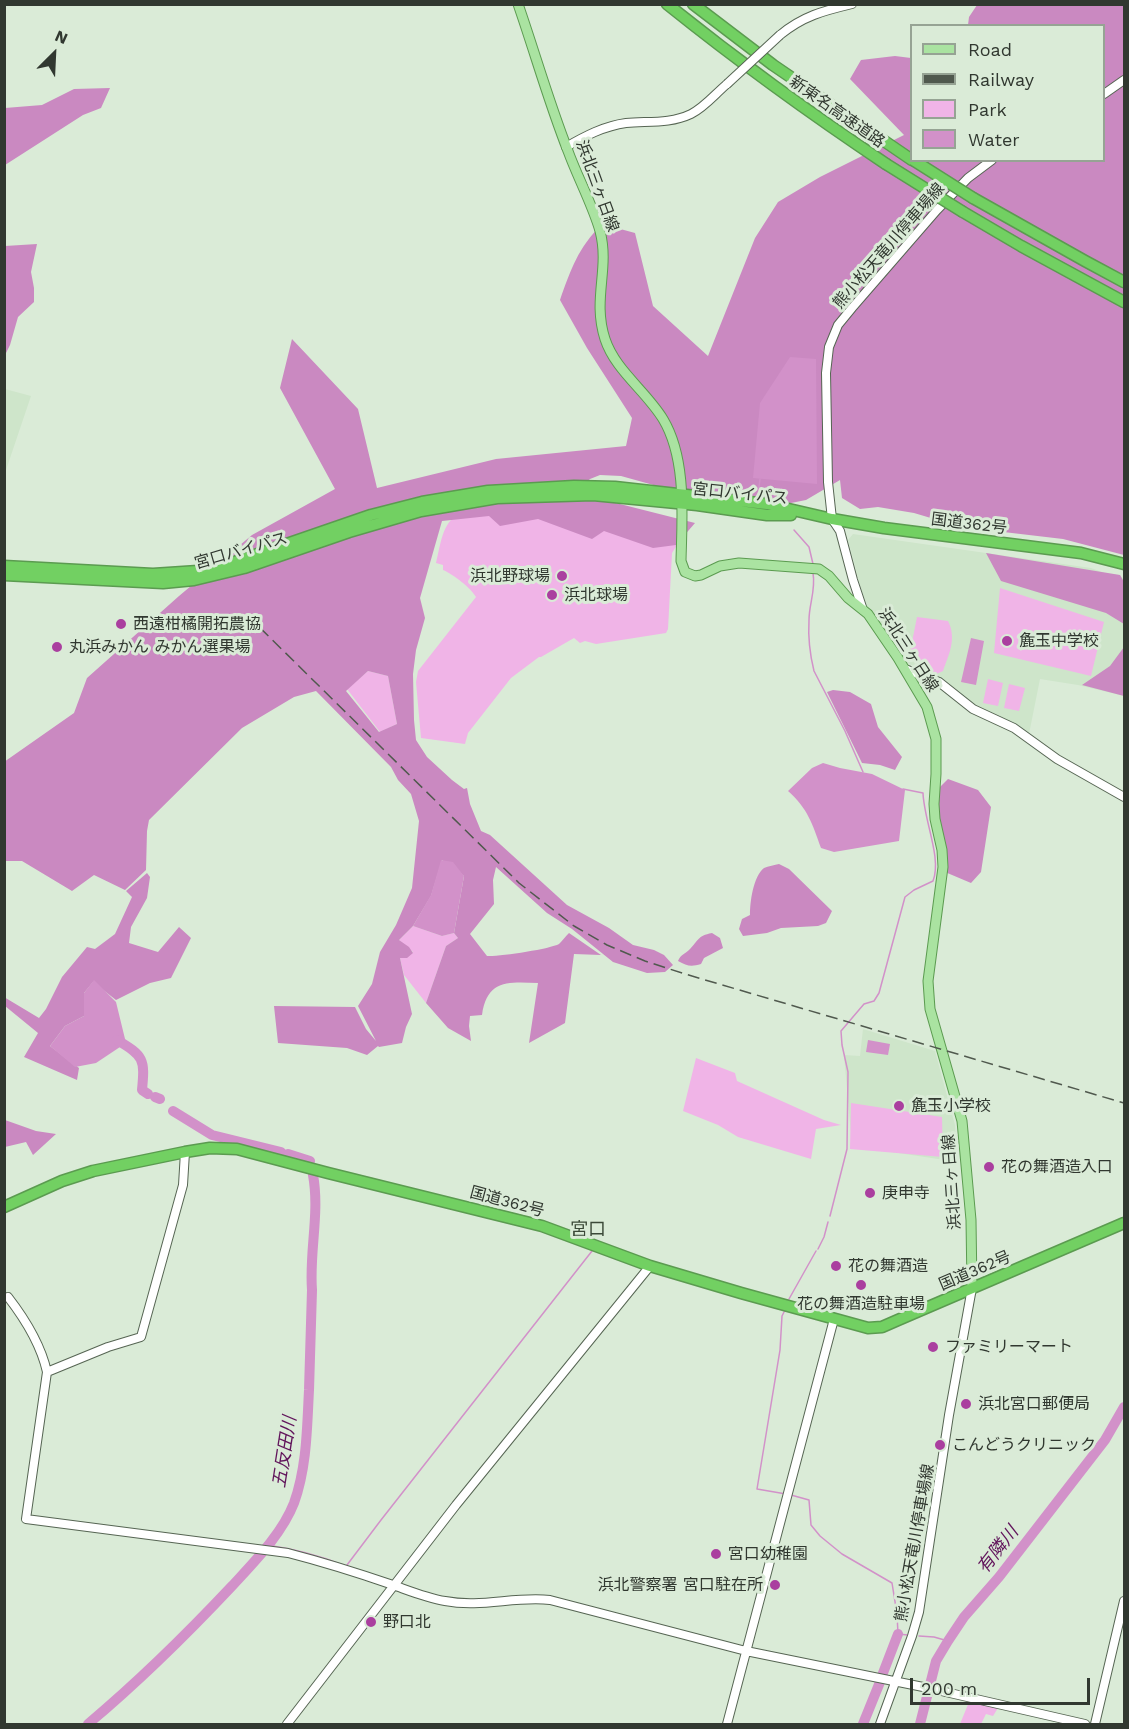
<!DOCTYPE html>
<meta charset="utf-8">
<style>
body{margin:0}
#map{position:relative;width:1129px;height:1729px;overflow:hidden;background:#daebd7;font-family:"Work Sans",sans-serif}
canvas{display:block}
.frame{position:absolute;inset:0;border:6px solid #313830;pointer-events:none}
.legend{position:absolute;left:910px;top:24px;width:195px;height:138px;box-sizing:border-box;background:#daebd7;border:2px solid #96a394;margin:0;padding:8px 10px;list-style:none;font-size:18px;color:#313830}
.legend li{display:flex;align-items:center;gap:12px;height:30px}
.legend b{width:30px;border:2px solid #96a394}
.north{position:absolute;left:24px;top:24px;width:60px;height:60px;-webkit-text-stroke:4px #daebd7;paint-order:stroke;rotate:24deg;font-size:16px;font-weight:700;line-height:24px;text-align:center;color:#313830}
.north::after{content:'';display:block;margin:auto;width:21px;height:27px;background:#313830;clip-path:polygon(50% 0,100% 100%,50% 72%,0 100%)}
.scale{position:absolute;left:910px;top:1678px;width:180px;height:27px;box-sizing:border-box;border:3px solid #313830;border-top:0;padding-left:8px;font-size:18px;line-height:21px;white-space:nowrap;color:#313830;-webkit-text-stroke:4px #daebd7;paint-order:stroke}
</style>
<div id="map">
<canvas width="1129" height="1729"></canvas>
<div class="frame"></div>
<ul class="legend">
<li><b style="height:8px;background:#aae3a1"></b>Road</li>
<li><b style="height:8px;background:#50594e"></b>Railway</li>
<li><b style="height:16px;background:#f0b4e7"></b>Park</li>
<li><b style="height:16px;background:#d291c9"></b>Water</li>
</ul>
<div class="north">N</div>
<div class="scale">200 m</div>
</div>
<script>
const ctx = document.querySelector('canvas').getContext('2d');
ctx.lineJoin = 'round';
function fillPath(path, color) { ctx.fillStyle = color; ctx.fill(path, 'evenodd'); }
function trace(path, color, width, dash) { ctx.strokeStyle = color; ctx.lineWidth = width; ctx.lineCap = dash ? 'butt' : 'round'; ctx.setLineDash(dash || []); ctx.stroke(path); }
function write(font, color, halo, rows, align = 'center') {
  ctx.font = font + ' "Work Sans","Noto Sans JP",sans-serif'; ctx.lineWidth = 6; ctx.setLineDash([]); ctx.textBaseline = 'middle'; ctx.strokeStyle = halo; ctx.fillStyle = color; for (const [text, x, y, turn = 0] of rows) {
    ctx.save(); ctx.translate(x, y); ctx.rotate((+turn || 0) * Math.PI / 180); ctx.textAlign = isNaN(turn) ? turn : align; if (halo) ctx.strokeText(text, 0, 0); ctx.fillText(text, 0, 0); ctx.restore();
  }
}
fillPath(new Path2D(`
 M 5,389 L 31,396 L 5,473 L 4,389 Z
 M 853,534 L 1091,568 L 1107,574 L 1120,575 L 1124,580 L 1124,696 L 1078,685 L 1040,679 L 1029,734 L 1016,724 L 980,708 L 967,700 L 950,684 L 940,677 L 909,664 L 903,659 L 877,622 L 867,606 L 861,589 L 848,540 Z
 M 863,1029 L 935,1051 L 955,1125 L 958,1162 L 852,1146 L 844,1055 L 860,1056 Z`), '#cee5ca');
fillPath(new Path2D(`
 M 472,506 L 681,539 L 672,553 L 668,629 L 666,633 L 596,644 L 585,641 L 580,643 L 574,638 L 541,657 L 539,657 L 511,678 L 468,733 L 465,744 L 421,738 L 416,682 L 418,671 L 476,597 C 471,588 453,574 443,570 L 443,565 L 436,563 C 443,534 442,519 472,506 Z
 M 1000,588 L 1104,622 L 1091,676 L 994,653 Z
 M 917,617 L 948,621 C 957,639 949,654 943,671 L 934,675 L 913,660 L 910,652 Z
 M 368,671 L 388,676 L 397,724 L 380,732 L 347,689 Z
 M 988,679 L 1003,683 L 998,706 L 983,703 Z
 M 1009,684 L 1025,688 L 1019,711 L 1004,708 Z
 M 413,926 L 442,936 L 454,933 L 458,938 L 446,946 L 426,1003 L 404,975 L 400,958 L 407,957 L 413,952 L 399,940 Z
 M 696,1058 L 735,1073 L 737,1081 L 824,1120 L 841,1125 L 816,1129 L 811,1159 L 738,1137 L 718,1125 L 683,1111 Z
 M 851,1103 L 942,1117 L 943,1157 L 850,1149 Z
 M 969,1702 L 998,1708 L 993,1716 L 986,1714 L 981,1724 L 960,1724 Z`), '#f0b4e7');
fillPath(new Path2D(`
 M 977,5 L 1124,5 L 1124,555 L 1063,539 L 961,527 L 914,513 L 878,507 L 860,509 L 842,498 L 840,480 L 806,500 L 791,503 L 696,492 L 657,486 L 621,476 L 600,475 L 590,479 L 581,487 L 608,501 L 695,523 L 676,545 L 653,548 L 604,531 L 592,539 L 538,519 L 500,526 L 489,516 L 442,521 L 420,598 L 425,618 L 416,650 L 413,674 L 414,720 L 416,740 L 427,757 L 452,780 L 464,789 L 467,788 L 470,804 L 481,831 L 490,835 L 567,905 L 609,928 L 633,945 L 654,950 L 664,955 L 673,965 L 665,972 L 647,973 L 613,962 L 572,929 L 547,913 L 496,867 L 493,880 L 494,904 L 470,934 L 487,956 C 498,957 550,949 559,944 C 562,941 566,936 569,933 L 601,955 L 574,954 L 565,1023 L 529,1043 L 538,983 C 509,982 487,979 482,1015 L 470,1016 L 469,1026 L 471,1041 L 448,1028 L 426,1003 L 446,946 L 458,938 L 454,933 L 464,876 L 442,860 L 431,896 L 413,926 L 399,940 L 409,947 L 413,953 L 407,958 L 400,958 L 412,1014 L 406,1027 L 402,1043 L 379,1047 L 378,1046 L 367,1055 L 347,1048 L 278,1043 L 274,1006 L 355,1007 L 366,1029 L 376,1041 L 358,1006 L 372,984 L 380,952 L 396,925 L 412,888 L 419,821 L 411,794 L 398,780 L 391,767 L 316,691 L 294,697 L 242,728 L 149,820 L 147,831 L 146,870 L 125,890 L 94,875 L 72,891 L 22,861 L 5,861 L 4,762 L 74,713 L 87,678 L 179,596 L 252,535 L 335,489 L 280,388 L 292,339 L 358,409 L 377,488 L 496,459 L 626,446 L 632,418 L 587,348 L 560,300 C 571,269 578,248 602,224 L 635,233 L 653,306 L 708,356 L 755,238 L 778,202 L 820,177 L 904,135 L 850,79 L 861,60 L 895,56 L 911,58 L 912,160 L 1104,160 L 1104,26 L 968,25 L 969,17 ZM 368,671 L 388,676 L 397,724 L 379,732 L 346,691 Z
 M 110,88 L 101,108 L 83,115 L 5,165 L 5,108 L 42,105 L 74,89 Z
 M 37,244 L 31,272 L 34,288 L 34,302 L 18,317 L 10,345 L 5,355 L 5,246 Z
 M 986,553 L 1120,575 L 1124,582 L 1124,624 L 1106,613 L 1001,581 Z
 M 1124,647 L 1124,696 L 1082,685 L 1110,666 Z
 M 833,690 L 850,692 L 871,704 L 878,727 L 902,757 L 895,770 L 880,765 L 862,763 L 827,692 Z
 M 948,779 L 978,790 L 991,807 L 981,872 L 971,883 L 945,872 L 937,828 L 940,787 Z
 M 779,864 L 789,869 L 832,911 L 826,923 L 818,926 L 781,928 L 767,933 L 743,936 L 739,929 L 742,919 L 750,915 C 750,902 753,877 764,868 C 768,866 775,865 779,864 Z
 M 147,873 L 150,877 L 147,898 L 131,927 L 129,943 L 158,952 L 179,927 L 191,938 L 171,978 L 150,983 L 116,1000 L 93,982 L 84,993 L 84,1016 L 65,1026 L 50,1046 L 79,1068 L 77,1080 L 24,1057 L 38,1033 L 5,1006 L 4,997 L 39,1018 L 46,1009 L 62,977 L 87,947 L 95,949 L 115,934 L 132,897 L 126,891 Z
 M 712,933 L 720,938 L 723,948 L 704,958 L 701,964 C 691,967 687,966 678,961 C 681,954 684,955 689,950 C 699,940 697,936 712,933 Z
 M 5,1120 L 36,1131 L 56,1134 L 33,1155 L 26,1142 L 5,1147 Z`), '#ca89c1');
fillPath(new Path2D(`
 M 790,357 L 816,359 L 817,484 L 753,478 L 760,403 Z
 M 971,638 L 984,641 L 976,685 L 961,682 Z
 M 823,763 L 840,768 L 872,774 L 905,790 L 899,841 L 834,852 L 821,848 C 812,823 808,809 788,791 L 812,768 Z
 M 441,860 L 453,862 L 464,876 L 454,933 L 442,936 L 413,926 L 431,895 Z
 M 94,980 L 116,1002 L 126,1043 L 96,1063 L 75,1067 L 50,1046 L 65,1026 L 84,1016 L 84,993 Z
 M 868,1040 L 890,1044 L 888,1055 L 866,1052 Z`), '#d291c9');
trace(new Path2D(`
 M 758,495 L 760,479
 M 794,530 L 809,547 L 813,564
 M 813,573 C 816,590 809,604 809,620 C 808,637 810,655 814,671 L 845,731 L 863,772
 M 830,1216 L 847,1149 L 848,1072 L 842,1045 L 841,1031 L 864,1004 L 874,1001 L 879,993 L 905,897 L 914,890 L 933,881 C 942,858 924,821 923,793 L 903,789
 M 818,1249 L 824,1237 L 828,1222
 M 789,1299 L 816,1251
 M 785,1310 L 782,1316 L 780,1350 L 757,1489 L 786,1494
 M 791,1495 L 809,1500 L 811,1525 L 820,1536 L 842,1554 L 892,1583 L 897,1614 L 898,1634 L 908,1635
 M 267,1545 C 294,1549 318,1555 343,1565
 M 347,1565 L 381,1520 L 592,1251
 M 919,1636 L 934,1637 L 948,1641`), '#d291c9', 1.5);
trace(new Path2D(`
 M 117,1040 C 144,1056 145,1059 142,1090 L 148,1094
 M 155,1097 L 160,1099
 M 173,1111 L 212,1135 L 281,1152
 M 288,1154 L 310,1161
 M 883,1673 L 898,1634
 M 88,1724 C 138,1682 186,1635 232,1586 C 254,1562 282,1534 294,1503 C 307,1467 307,1427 309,1390 C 310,1357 311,1324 312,1290 C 309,1252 320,1213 313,1175
 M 863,1724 L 880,1682
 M 920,1724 L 936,1661 L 948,1641 L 964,1617 L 999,1577 L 1105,1440 L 1124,1407`), '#d291c9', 10);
const secondary = new Path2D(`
 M 780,35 C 803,16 823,11 852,4
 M 1104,94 L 1124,80
 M 566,147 C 585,136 604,126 626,123 C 648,121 670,124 691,114 C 705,107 715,94 727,84
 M 863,610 L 853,580 L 840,531 L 832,519 L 828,482 L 826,373 L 829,347 L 838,325 L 852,308 L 937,210 L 968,178 L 992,160
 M 905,669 L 939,682 L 973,709 L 1014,728 L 1057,759 L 1124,797
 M 8,1297 C 25,1319 41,1345 47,1372 L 26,1519 L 288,1553 C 323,1562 358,1573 393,1585 C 410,1591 427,1598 445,1601 C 481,1608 515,1596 550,1600 L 746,1651 L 928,1688 L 1085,1724
 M 47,1372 L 108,1347 L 141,1337 L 183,1185 L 185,1152
 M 287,1724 L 456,1505 L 650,1266
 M 727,1724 L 834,1319
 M 880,1724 L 912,1636 L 919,1612 L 949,1415 L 972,1288
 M 1095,1724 L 1124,1601`);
const primary = new Path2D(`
 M 518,4 C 535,53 549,103 568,151 C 577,176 593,206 600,231 C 610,269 592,299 605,339 C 615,370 646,391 663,419 C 687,459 682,517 681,561 L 685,572 L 695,576 L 701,575 L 720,566 L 739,563 L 819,569 L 829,576 L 848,598 L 868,614 L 898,658 L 927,707 L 936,739 L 936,774 L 934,804 L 935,819 L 942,850 L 943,867 L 928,981 L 930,1009 L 962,1121 L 971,1220 L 972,1288`);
const highway = new Path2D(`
 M 667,4 C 738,61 811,114 886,164
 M 693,4 L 773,65 L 912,160
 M 973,198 L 1085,261 L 1124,282
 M 963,212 L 1021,246 L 1124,302
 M 4,566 L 153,574 L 198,571 L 223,566 L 371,515 L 422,502 L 488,491 L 574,486 L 615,487 L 767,504 L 832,519 L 884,528 L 1081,553 L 1124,564
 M 4,575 L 163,583 L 194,580 L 244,568 L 349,532 L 421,511 L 497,498 L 593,495 L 697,505 L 767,515 L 791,515
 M 4,1207 L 62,1181 L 93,1171 L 185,1152 L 210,1148 L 237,1149 L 328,1173 L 542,1226 L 650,1266 L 741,1293 L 868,1328 L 882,1327 L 898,1320 L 1124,1223`);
trace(secondary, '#566553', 10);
trace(primary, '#5b9b50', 11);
trace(highway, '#5b9b50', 13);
trace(secondary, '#fff', 8);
trace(primary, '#aae3a1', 9);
trace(highway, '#72d062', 10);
trace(new Path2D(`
 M 247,615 L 519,883 L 574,926 L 607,945 L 645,961 L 685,974 L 1124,1103`), '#50594e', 1.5, [12, 6]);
const secondaryBridge = new Path2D(`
 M 727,84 L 780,35`);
const highwayBridge = new Path2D(`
 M 913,160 L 973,198
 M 886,164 L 963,212`);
trace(secondaryBridge, '#566553', 10, []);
trace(highwayBridge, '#5b9b50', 13, []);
trace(secondaryBridge, '#fff', 8);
trace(highwayBridge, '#72d062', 10);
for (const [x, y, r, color] of [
 [562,576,6,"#aa3f9f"],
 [552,595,6,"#aa3f9f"],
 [121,624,6,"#aa3f9f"],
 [1007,641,6,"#aa3f9f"],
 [57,647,6,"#aa3f9f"],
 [899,1106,6,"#aa3f9f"],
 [989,1167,6,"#aa3f9f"],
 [870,1193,6,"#aa3f9f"],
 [836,1266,6,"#aa3f9f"],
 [861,1285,6,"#aa3f9f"],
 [933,1347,6,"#aa3f9f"],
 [966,1404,6,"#aa3f9f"],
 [940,1445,6,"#aa3f9f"],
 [716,1554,6,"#aa3f9f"],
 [775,1585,6,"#aa3f9f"],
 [371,1622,6,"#aa3f9f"]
]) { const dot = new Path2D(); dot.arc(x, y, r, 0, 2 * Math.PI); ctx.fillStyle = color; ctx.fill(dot); trace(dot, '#daebd7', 2); }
write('16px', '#313830', '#daebd7', [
 ["新東名高速道路",837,112,35],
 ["浜北三ヶ日線",597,186,70],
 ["熊小松天竜川停車場線",889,246,-49],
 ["宮口バイパス",740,494,6],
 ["国道362号",969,524,7],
 ["宮口バイパス",241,551,-16],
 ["浜北三ヶ日線",908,650,57],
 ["浜北三ヶ日線",952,1182,-94],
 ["国道362号",507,1202,15],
 ["国道362号",975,1271,-23],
 ["熊小松天竜川停車場線",915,1543,-80]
]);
write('16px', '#313830', '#daebd7', [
 ["浜北野球場",550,576,"right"],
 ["浜北球場",564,595],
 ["西遠柑橘開拓農協",133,624],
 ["麁玉中学校",1019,641],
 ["丸浜みかん みかん選果場",69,647],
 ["麁玉小学校",911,1106],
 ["花の舞酒造入口",1001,1167],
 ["庚申寺",882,1193],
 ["花の舞酒造",848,1266],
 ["花の舞酒造駐車場",861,1304,"center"],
 ["ファミリーマート",945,1347],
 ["浜北宮口郵便局",978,1404],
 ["こんどうクリニック",952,1445],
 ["宮口幼稚園",728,1554],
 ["浜北警察署 宮口駐在所",763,1585,"right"],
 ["野口北",383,1622]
], 'left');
write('18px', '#3b4938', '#daebd7', [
 ["宮口",588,1230]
]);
write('italic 18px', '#61145b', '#daebd7', [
 ["五反田川",285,1452,-81],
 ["有隣川",998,1550,-52]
]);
</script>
